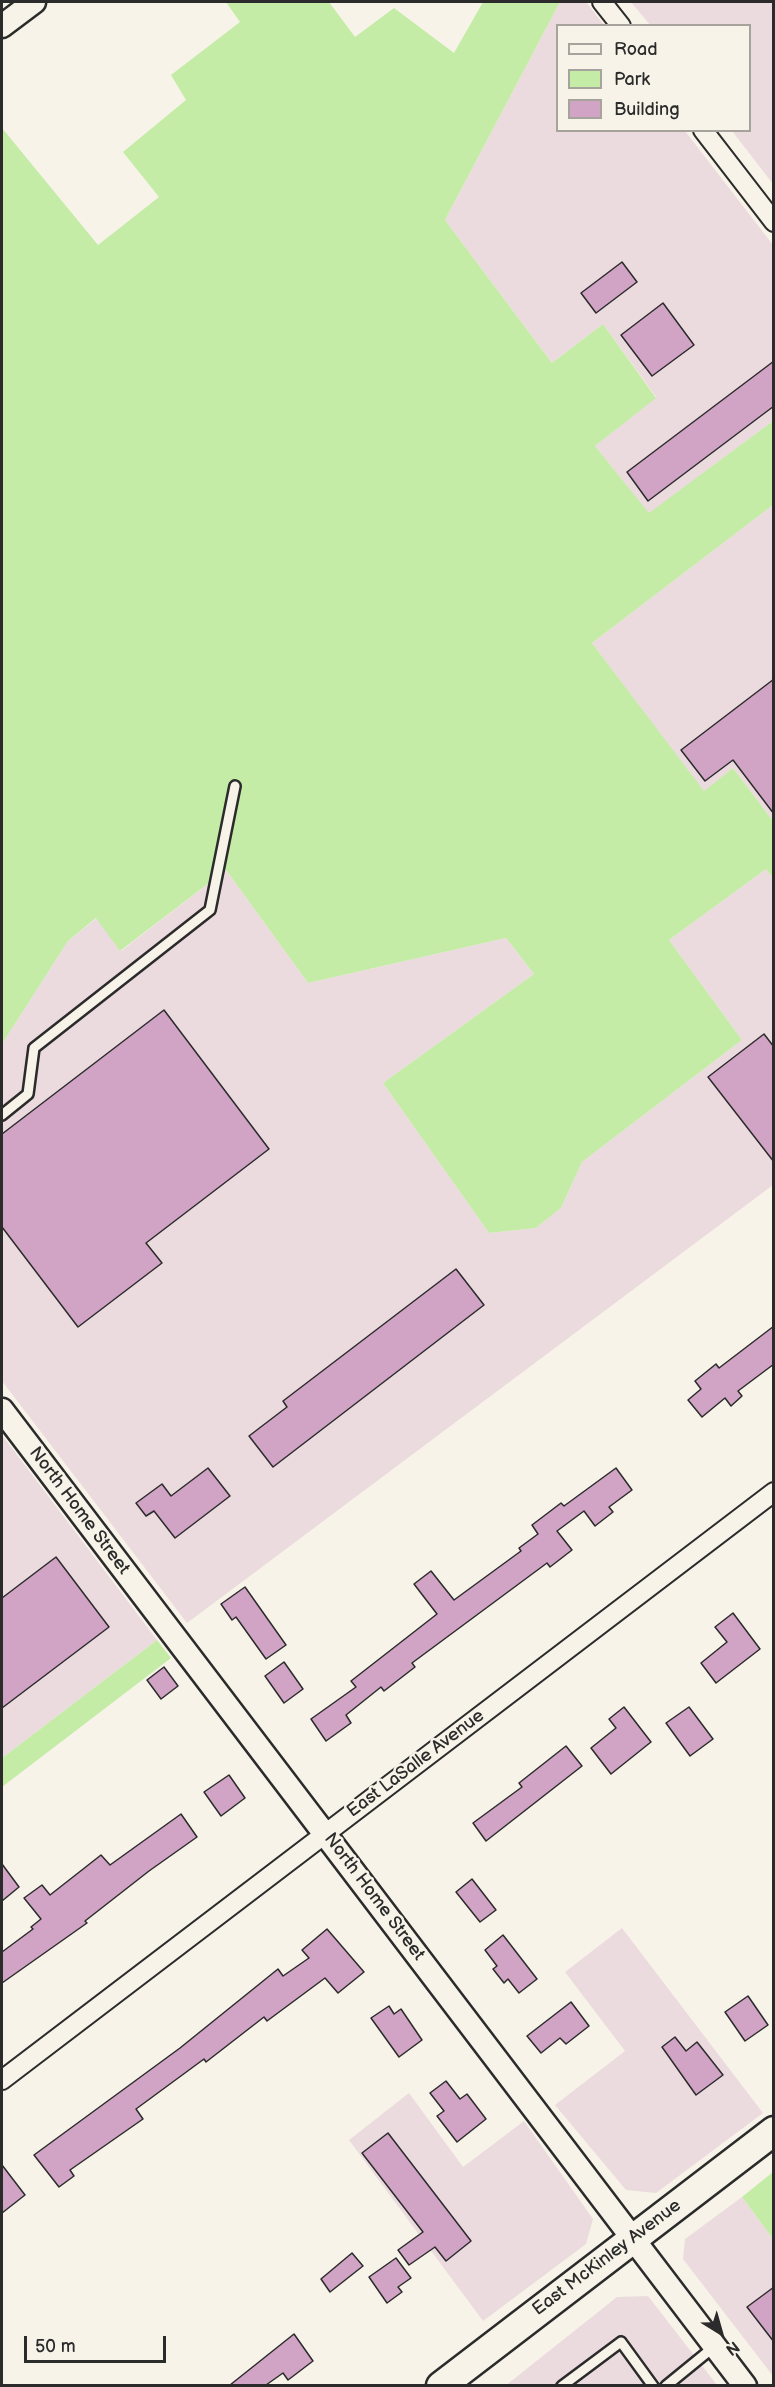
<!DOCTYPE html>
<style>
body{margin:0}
#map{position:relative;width:775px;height:2387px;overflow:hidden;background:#f7f3e8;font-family:"Balsamiq Sans",sans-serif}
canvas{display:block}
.frame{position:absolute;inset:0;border:3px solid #2b2b2b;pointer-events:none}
.legend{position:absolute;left:556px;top:24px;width:195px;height:108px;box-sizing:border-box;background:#f7f3e8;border:2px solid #a5a39c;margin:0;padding:8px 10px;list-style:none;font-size:18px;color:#2b2b2b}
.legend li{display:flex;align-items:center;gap:12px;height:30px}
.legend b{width:30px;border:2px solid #a5a39c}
.north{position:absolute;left:691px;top:2303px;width:60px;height:60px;-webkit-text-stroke:4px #f7f3e8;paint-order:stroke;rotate:143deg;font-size:16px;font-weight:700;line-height:24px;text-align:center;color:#2b2b2b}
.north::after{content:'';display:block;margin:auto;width:21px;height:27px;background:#2b2b2b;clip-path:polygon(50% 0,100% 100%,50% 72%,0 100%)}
.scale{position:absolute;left:24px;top:2336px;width:142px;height:27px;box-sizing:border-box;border:3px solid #2b2b2b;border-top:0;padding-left:8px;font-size:18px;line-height:21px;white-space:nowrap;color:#2b2b2b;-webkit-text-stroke:4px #f7f3e8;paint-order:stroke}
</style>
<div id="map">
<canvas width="775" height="2387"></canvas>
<div class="frame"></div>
<ul class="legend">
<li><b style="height:8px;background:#f7f3e8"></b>Road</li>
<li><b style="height:16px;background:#c4eca7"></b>Park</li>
<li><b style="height:16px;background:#d1a4c6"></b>Building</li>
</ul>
<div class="north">N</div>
<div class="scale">50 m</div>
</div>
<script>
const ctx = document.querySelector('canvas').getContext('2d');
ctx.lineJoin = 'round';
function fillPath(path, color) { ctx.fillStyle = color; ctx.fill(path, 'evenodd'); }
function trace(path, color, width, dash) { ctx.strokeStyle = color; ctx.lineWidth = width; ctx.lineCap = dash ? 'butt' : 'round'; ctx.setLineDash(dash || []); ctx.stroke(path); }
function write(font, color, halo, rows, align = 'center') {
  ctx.font = font + ' "Balsamiq Sans",sans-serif'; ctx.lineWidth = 5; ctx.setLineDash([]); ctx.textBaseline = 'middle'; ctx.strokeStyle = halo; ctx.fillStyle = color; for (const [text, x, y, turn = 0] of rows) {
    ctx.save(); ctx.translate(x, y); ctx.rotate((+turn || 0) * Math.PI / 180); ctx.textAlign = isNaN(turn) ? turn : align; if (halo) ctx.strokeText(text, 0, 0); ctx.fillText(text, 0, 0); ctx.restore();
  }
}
fillPath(new Path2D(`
 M 560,2 L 586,2 L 604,25 L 558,26 L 558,130 L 685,131 L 773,245 L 773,421 L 649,514 L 595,446 L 656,397 L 603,324 L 552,363 L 445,220 Z
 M 631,2 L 773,2 L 773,184 L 732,131 L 750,130 L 750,26 L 650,25 Z
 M 773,505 L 773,821 L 733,768 L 704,792 L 592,643 Z
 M 766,869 L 773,878 L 773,1185 L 187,1623 L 2,1381 L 2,1044 L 68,941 L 97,918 L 121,951 L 226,870 L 308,983 L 506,938 L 534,974 L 383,1083 L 489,1233 L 536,1228 L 561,1208 L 582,1162 L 742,1040 L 669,940 Z
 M 2,1435 L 157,1640 L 2,1758 Z
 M 622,1928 L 763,2113 L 656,2193 L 626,2190 L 555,2105 L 625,2051 L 565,1972 Z
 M 409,2093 L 463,2167 L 524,2121 L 593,2219 L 586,2244 L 483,2321 L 349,2140 Z
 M 742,2197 L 773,2239 L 773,2376 L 683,2259 L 685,2239 Z
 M 648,2296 L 717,2385 L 505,2386 L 617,2297 Z`), '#ecdbde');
fillPath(new Path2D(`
 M 226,2 L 329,2 L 355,37 L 394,8 L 454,53 L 483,2 L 560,2 L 445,220 L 552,363 L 603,324 L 656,398 L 595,446 L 649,513 L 773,421 L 773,505 L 592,643 L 704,791 L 733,768 L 773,821 L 773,878 L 766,869 L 669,940 L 742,1040 L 582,1162 L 561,1208 L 536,1228 L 489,1233 L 383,1083 L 534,974 L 506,938 L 308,983 L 226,870 L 120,951 L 96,918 L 68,941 L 2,1044 L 2,128 L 98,245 L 159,197 L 123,152 L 186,100 L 171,75 L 240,22 Z
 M 157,1640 L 171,1658 L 2,1787 L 2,1758 Z
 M 773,2172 L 773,2239 L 742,2197 Z`), '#c4eca7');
const building = new Path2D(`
 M 622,262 L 637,282 L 596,313 L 581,293 Z
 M 663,303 L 694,345 L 652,376 L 621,335 Z
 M 774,361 L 774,406 L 648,501 L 627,472 Z
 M 774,679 L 774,814 L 733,760 L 705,781 L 681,750 Z
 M 164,1010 L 269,1149 L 146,1243 L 162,1263 L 78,1327 L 2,1227 L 2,1134 Z
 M 764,1034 L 774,1047 L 774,1162 L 708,1077 Z
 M 456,1269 L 484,1305 L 273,1467 L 249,1436 L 287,1407 L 283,1401 Z
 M 774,1326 L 774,1364 L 738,1391 L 742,1396 L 731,1406 L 725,1398 L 702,1417 L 688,1400 L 701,1389 L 695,1381 L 716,1364 L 719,1368 Z
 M 208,1468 L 230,1496 L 175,1538 L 154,1511 L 146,1516 L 136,1503 L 162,1484 L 171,1496 Z
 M 616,1468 L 632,1490 L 609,1507 L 613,1512 L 595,1526 L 584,1511 L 557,1531 L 572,1550 L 550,1567 L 547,1563 L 412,1663 L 415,1667 L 384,1691 L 381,1687 L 346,1715 L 351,1723 L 326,1741 L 311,1719 L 356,1687 L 351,1681 L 437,1614 L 414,1584 L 431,1571 L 454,1600 L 521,1551 L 519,1548 L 538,1534 L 532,1525 L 561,1503 L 564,1506 Z
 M 56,1557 L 109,1627 L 2,1708 L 2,1598 Z
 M 245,1587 L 286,1645 L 266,1659 L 236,1617 L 232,1620 L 221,1604 Z
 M 733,1613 L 760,1649 L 716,1683 L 701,1663 L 727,1642 L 715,1627 Z
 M 284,1662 L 303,1689 L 284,1703 L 265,1676 Z
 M 164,1667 L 178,1686 L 161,1699 L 147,1680 Z
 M 624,1707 L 651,1742 L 611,1774 L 591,1748 L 616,1728 L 609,1719 Z
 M 689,1707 L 713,1739 L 690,1756 L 666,1723 Z
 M 566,1746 L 582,1766 L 486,1841 L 473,1823 L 522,1787 L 519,1783 Z
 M 229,1775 L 245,1798 L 221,1816 L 204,1792 Z
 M 181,1814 L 197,1837 L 149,1871 L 85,1921 L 87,1923 L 2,1983 L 2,1952 L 33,1929 L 31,1927 L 41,1919 L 24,1898 L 42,1885 L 50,1895 L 101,1855 L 110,1865 Z
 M 2,1864 L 19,1887 L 2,1901 Z
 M 472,1879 L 496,1910 L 480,1922 L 456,1892 Z
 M 327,1929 L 364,1972 L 338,1993 L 325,1978 L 267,2021 L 264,2017 L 206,2062 L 204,2059 L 136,2109 L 143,2119 L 70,2170 L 74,2176 L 59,2187 L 34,2155 L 180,2048 L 278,1969 L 283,1976 L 309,1958 L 302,1950 Z
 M 503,1935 L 537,1979 L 519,1993 L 508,1979 L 504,1983 L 493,1969 L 497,1966 L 485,1950 Z
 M 748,1996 L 768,2025 L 745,2041 L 725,2012 Z
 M 571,2002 L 589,2026 L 566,2044 L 560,2038 L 541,2053 L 527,2036 Z
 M 389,2006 L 394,2014 L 401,2009 L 422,2040 L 399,2057 L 371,2018 Z
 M 675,2037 L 686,2051 L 697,2042 L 723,2075 L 696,2095 L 662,2047 Z
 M 446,2081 L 460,2099 L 467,2094 L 486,2119 L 457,2142 L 437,2116 L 444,2111 L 430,2093 Z
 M 388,2133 L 471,2241 L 446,2261 L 435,2247 L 409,2265 L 398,2250 L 423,2232 L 362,2153 Z
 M 2,2165 L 25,2195 L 2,2213 Z
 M 352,2253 L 363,2266 L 330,2292 L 321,2279 Z
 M 396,2258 L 411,2278 L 398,2287 L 402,2292 L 387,2303 L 369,2277 Z
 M 774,2287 L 774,2342 L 747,2307 Z
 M 294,2334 L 313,2361 L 288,2380 L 283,2373 L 266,2385 L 230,2385 Z`);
fillPath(building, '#d1a4c6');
trace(building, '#2b2b2b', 1.5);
const service = new Path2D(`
 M 2,1115 L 28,1094 L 34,1048 L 210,910 L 235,786
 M 562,2386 L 621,2342 L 653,2386
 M 666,2386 L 715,2346`);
const minor = new Path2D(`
 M 602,2 L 621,26
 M 703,130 L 774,222
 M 2,2080 L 774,1492`);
const tertiary = new Path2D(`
 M 2,26 L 34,2
 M 2,1410 L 745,2386`);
const primary = new Path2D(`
 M 441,2386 L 774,2131`);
trace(service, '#2b2b2b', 14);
trace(minor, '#2b2b2b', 22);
trace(tertiary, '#2b2b2b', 27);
trace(primary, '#2b2b2b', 33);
trace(service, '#f7f3e8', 9);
trace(minor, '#f7f3e8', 18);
trace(tertiary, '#f7f3e8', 22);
trace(primary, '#f7f3e8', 28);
write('18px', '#2b2b2b', '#f7f3e8', [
 ["North Home Street",79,1511,53],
 ["East LaSalle Avenue",416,1764,-37],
 ["North Home Street",374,1897,53],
 ["East McKinley Avenue",607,2258,-37]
]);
</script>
